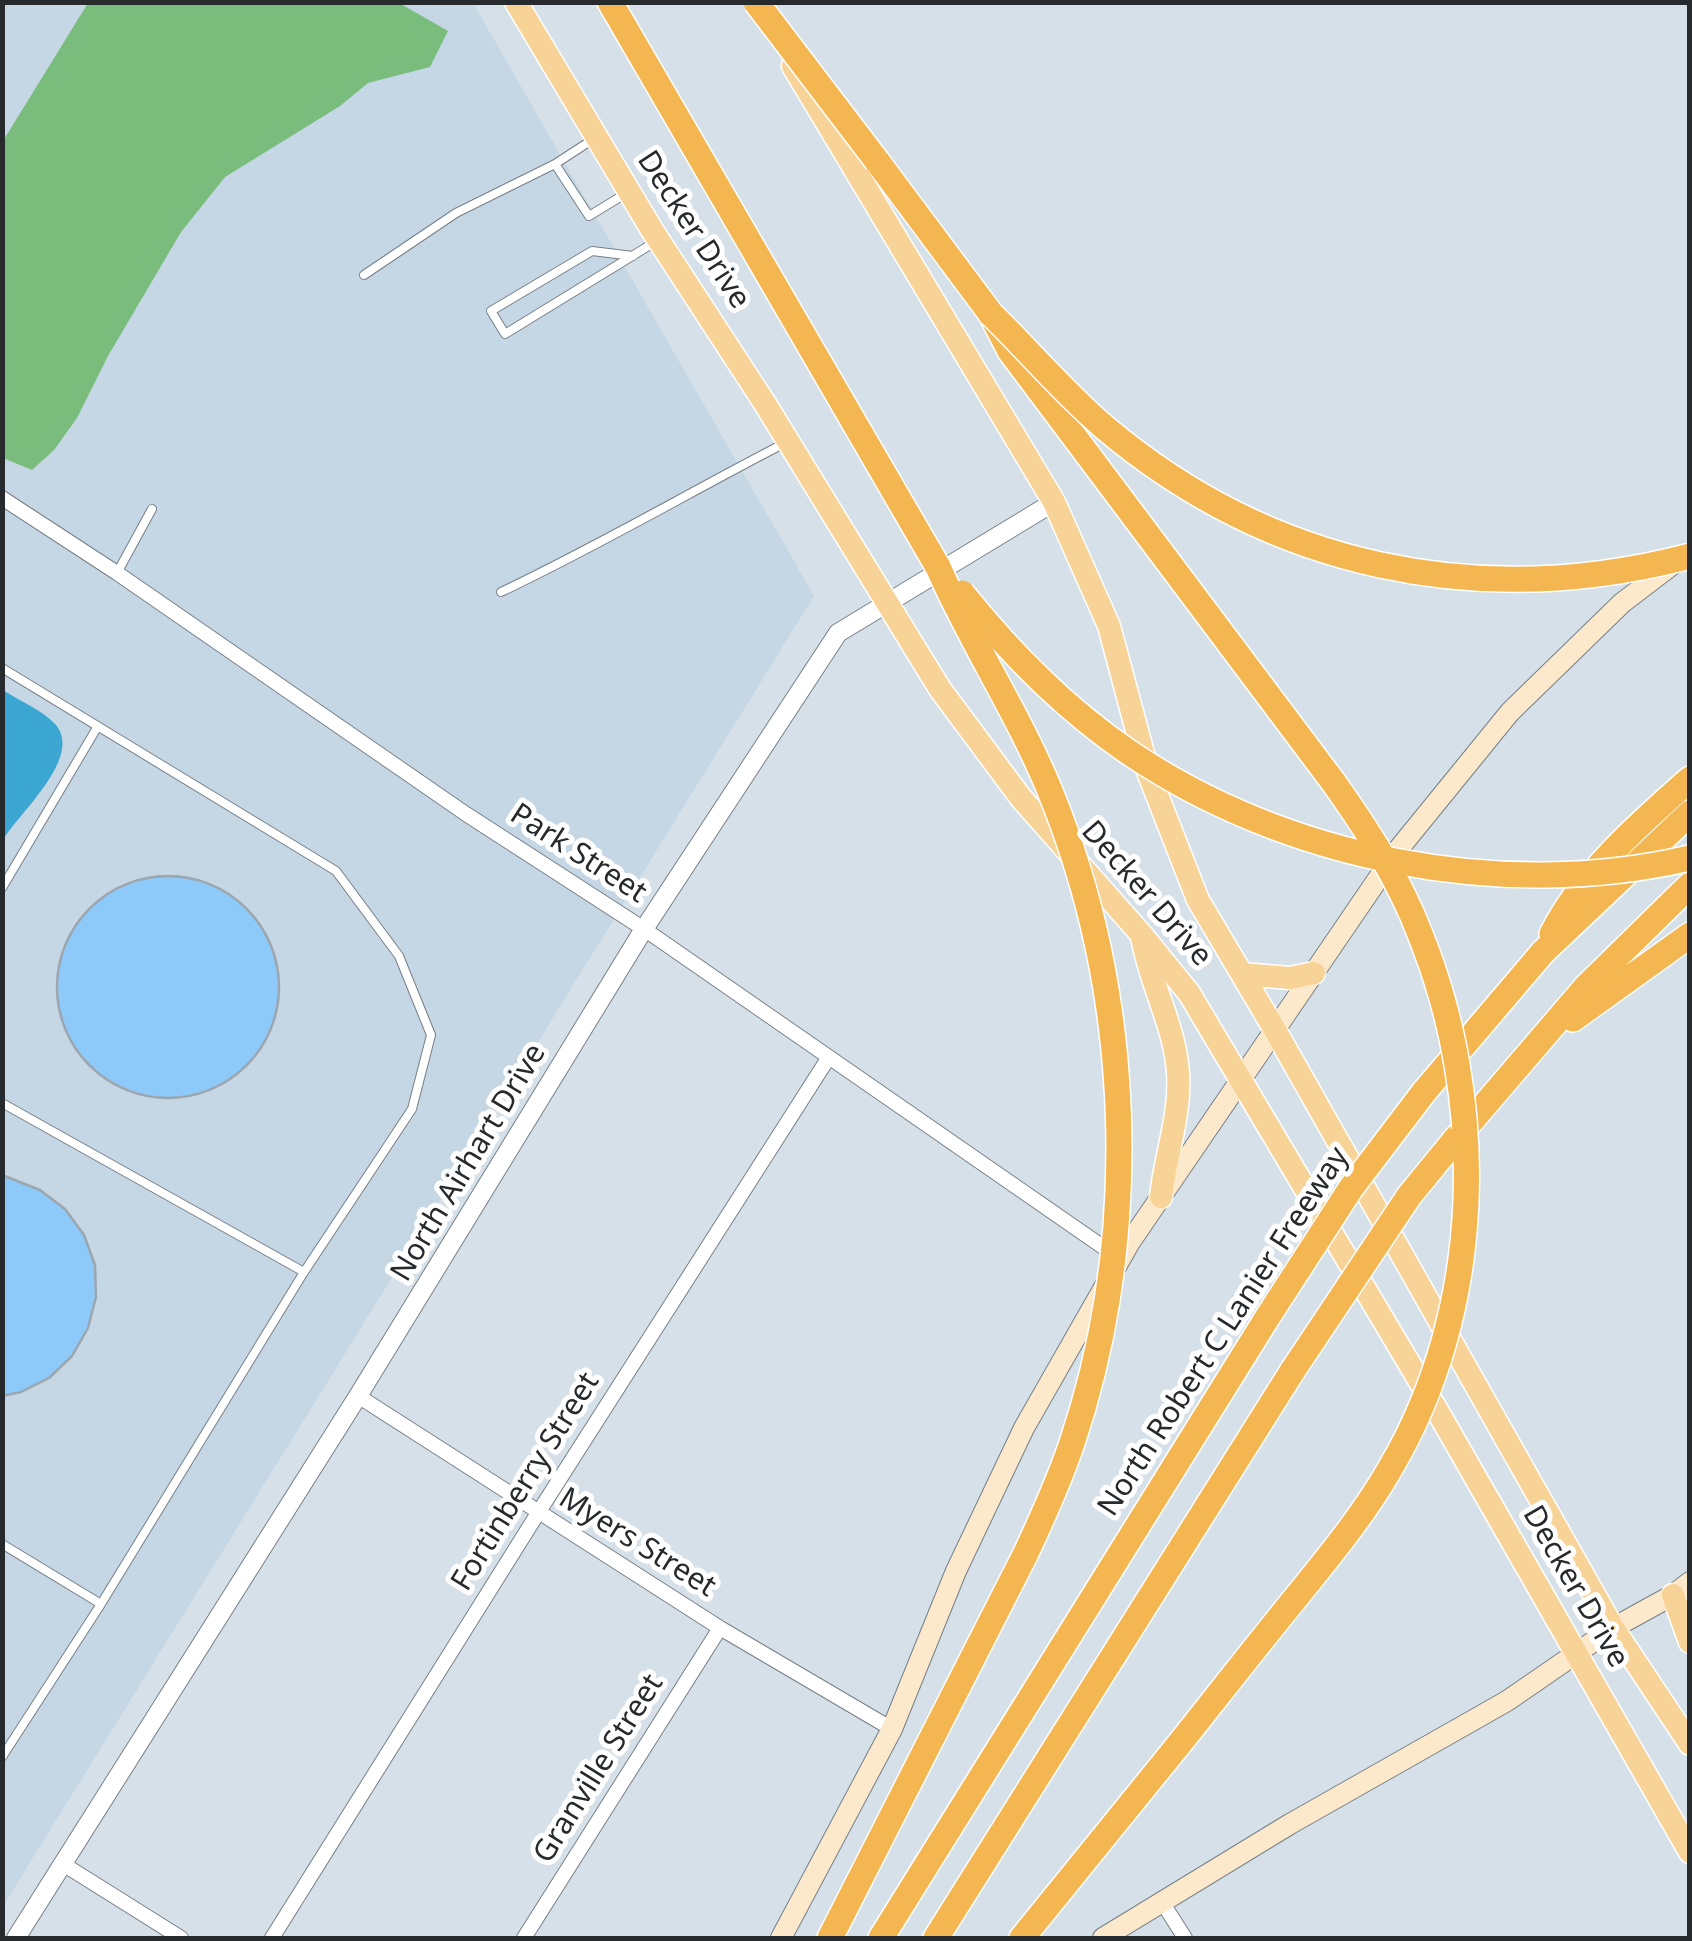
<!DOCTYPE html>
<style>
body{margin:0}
#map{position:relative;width:1692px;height:1941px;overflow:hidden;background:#d5e0e8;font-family:"Noto Sans",sans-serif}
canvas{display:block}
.frame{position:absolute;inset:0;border:5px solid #262a2d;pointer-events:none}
</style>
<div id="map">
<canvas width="1692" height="1941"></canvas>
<div class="frame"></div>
</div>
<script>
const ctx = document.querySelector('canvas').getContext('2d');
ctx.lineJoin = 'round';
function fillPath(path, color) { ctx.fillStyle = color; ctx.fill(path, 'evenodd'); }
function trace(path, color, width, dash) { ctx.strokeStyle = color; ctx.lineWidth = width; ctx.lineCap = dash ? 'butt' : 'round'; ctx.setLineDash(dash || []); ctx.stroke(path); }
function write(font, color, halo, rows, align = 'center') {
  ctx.font = font + ' "Noto Sans",sans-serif'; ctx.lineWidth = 10; ctx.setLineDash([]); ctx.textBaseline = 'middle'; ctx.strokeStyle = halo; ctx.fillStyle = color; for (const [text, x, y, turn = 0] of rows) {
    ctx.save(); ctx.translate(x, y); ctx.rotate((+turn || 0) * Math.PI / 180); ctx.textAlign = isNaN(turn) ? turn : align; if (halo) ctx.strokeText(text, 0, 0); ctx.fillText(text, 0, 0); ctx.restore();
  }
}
fillPath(new Path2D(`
 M 3,3 L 473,3 L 814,596 L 3,1906 Z`), '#c5d6e4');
fillPath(new Path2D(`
 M 88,3 L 399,3 L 448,31 L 430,67 L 368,83 L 340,106 L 225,177 L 181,232 L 108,356 L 77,418 L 54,450 L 32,470 L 3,458 L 3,141 Z`), '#79bc7c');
fillPath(new Path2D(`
 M 3,690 C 19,701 43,710 56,725 C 83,758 18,814 3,840 Z`), '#3ca6d2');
const building = new Path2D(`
 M57 987a111 111 0 1 1 222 0a111 111 0 1 1-222 0Z
 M 2,1175 L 40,1190 L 65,1209 L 84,1235 L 95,1265 L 96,1297 L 88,1328 L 72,1356 L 49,1378 L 21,1392 L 2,1396 Z`);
fillPath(building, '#8dc9f9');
trace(building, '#9ca6ae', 2.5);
const service = new Path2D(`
 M 555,164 L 589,216 L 625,194
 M 633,256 L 592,251 L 491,311 L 505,334 L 655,242
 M 364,275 L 456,213 L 555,164 L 592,140
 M 117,573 L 152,509
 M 501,592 C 598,546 690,492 785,443
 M 2,668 L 336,871 L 399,956 L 431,1035 L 412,1109 L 304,1272 L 101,1604 L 2,1757
 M 2,888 L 98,726
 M 2,1103 L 304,1272
 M 2,1544 L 101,1604`);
const minor = new Path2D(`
 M 2,498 L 117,573 L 466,814 L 644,929 L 1116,1256
 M 358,1396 L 720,1628 L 892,1729
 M 63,1864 L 181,1938
 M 1162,1902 L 1185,1938
 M 272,1938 L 538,1513 L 829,1057
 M 524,1938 L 720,1628`);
const tertiary = new Path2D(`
 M 16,1938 L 358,1396 L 644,929 L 838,633 L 1054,502`);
const secondary = new Path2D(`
 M 781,1938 L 892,1729 L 956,1571 L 1024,1428 L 1130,1242 L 1397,851 L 1510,712 L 1622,603 L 1681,558
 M 1103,1938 L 1290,1824 L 1507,1701 L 1613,1628 L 1673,1595 L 1690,1582`);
const primary = new Path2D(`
 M 516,2 L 652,230 L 764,402 L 940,689 L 1021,798 L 1141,934 L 1189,993 L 1438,1412 L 1690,1852
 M 793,66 L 1054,502 L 1109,626 L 1148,772 L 1198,900 L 1275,1030 L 1613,1628 L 1690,1744
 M 1142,937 C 1150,984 1175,1026 1178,1073 C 1181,1116 1165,1156 1161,1197
 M 1242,974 L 1290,978 L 1314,973
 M 1673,1595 L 1690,1642`);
const motorway = new Path2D(`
 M 610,2 L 938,567
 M 877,161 L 991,314 L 1010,351 L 1334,783
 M 1552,934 C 1583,873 1639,824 1690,779
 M 1573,1019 L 1690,935
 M 1424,1092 L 1543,952 L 1690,813
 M 1454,1141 L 1586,987 L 1690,885
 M 830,1938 L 1025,1555
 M 881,1938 L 1267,1318
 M 936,1938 L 1293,1370
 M 1022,1938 L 1180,1743`);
trace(service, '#767f87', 10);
trace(minor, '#767f87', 16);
trace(tertiary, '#767f87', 20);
trace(secondary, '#767f87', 22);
trace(primary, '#fff', 25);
trace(motorway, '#fff', 28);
trace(service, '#fff', 8);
trace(minor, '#fff', 14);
trace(tertiary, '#fff', 18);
trace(secondary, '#fce9cb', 20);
trace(primary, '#f8d397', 22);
trace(motorway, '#f4b651', 25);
const motorwayBridge = new Path2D(`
 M 756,2 L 877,161
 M 991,314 C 1029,351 1063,392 1104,427 C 1271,568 1479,611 1690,556
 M 938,567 C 972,644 1018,713 1050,791 C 1133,994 1142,1234 1072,1443 C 1059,1481 1042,1519 1025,1555
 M 962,593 C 1010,653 1063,707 1127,751 C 1285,859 1503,902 1690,858
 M 1267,1318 L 1351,1188 L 1424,1092
 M 1293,1370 L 1409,1196 L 1454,1141
 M 1180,1743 C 1219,1694 1258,1644 1298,1595 C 1331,1554 1365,1513 1391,1467 C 1484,1308 1488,1102 1420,934 C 1399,879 1368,831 1334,783`);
trace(motorwayBridge, '#fff', 28, []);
trace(motorwayBridge, '#f4b651', 25);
write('30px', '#262a2d', '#fff', [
 ["Decker Drive",693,230,57],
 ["Park Street",578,854,33],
 ["Decker Drive",1146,894,49],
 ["North Airhart Drive",469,1163,-59],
 ["North Robert C Lanier Freeway",1224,1332,-57],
 ["Fortinberry Street",526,1482,-58],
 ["Myers Street",637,1543,32],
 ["Decker Drive",1575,1587,60],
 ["Granville Street",599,1769,-58]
]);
</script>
